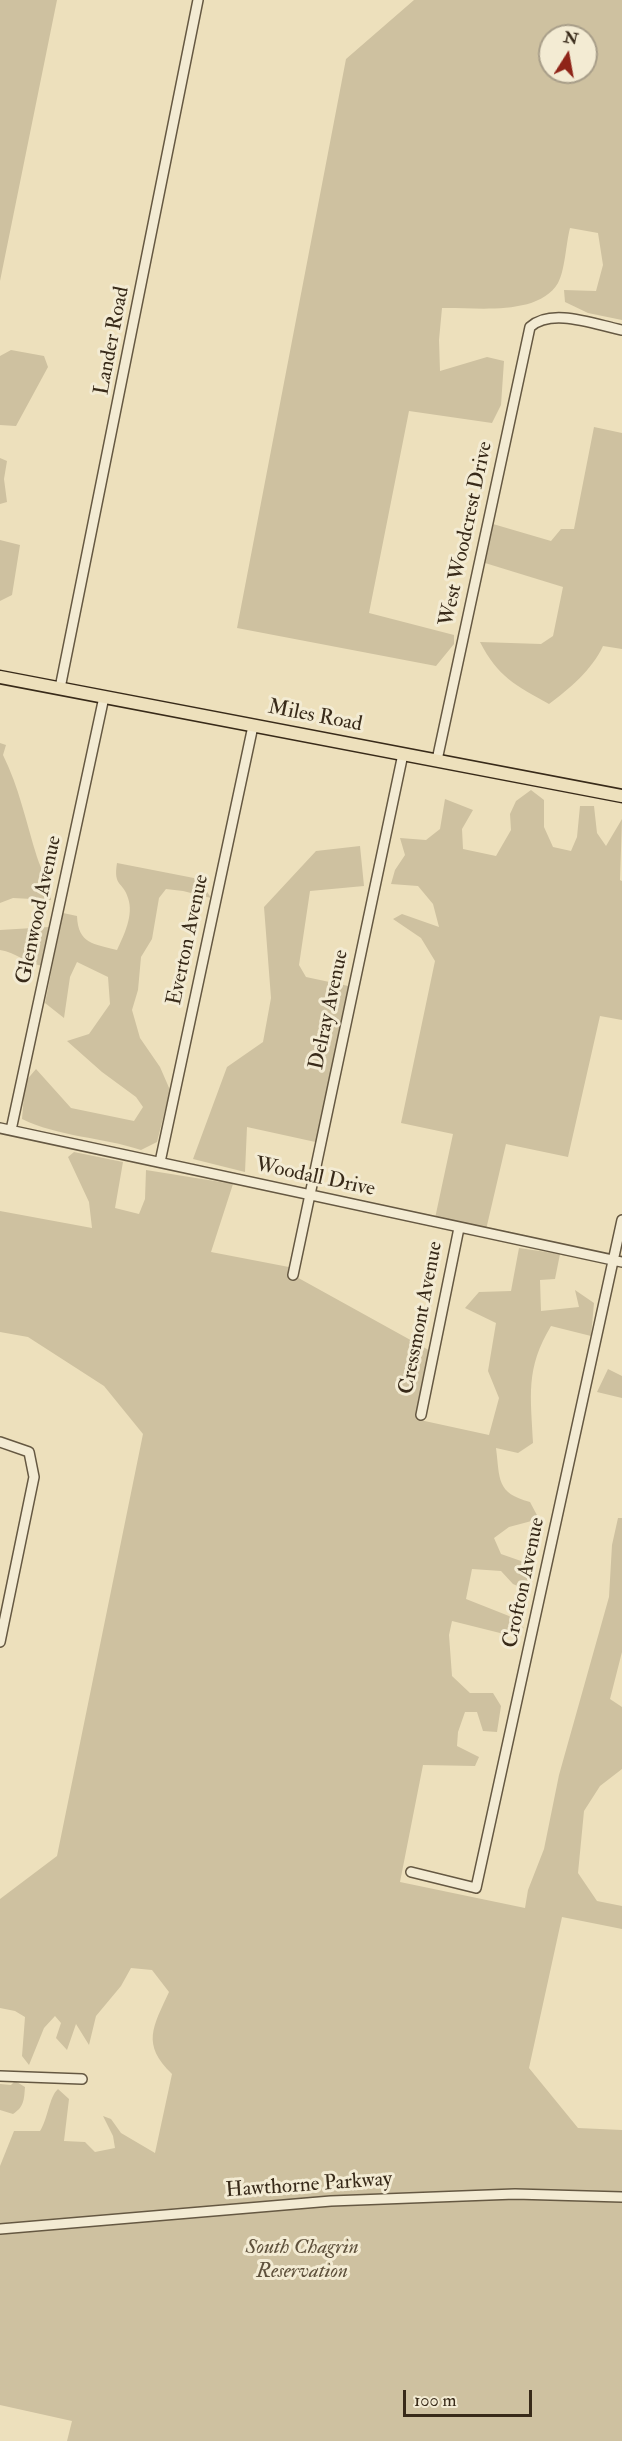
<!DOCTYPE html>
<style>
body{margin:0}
#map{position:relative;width:622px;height:2441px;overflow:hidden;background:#ede0bc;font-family:"IM FELL Double Pica",serif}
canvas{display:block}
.north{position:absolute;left:538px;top:24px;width:60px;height:60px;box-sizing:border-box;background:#f3ebd3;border:2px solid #a89e89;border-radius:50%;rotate:11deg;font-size:16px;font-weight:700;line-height:24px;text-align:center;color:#382a19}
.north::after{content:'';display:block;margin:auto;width:21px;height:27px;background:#8f2418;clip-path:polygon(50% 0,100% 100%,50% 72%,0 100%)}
.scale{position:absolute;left:403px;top:2390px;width:129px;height:27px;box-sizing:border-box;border:3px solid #382a19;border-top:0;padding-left:8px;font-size:18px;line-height:21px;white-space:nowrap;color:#382a19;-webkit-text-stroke:4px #f3ebd3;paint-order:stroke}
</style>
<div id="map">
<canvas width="622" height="2441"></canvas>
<div class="north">N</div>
<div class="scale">100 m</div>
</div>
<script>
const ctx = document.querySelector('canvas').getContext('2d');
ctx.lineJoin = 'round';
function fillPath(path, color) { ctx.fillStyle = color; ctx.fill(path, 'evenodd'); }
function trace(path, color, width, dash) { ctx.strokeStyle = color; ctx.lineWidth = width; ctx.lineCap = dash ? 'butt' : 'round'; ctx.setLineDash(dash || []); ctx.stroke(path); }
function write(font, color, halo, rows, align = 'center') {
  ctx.font = font + ' "IM FELL Double Pica",serif'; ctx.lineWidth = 6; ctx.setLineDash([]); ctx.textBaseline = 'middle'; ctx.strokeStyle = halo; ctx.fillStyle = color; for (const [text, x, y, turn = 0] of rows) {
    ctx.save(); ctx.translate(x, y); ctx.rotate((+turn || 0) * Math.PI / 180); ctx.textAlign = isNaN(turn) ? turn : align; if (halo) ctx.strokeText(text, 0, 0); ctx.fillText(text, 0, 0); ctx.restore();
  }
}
fillPath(new Path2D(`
 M 0,0 L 57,0 L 0,281 Z
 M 414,0 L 622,0 L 622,320 L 588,313 L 565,302 L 564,290 L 596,291 L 603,265 L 598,233 L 570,228 C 566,243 565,271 558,283 C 538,317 474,307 442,308 L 439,340 L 440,371 L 487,357 L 504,361 L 501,405 L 492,423 L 409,411 L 369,613 L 454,635 L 454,644 L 436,666 L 237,628 L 346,59 ZM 550,36 L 586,36 L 586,72 L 550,72 Z
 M 11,350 L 44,356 L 48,367 L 16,426 L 0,425 L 0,356 Z
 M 594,427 L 622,433 L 622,649 L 603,646 C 592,670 569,689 549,704 C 515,685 498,677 480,642 L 541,644 L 553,636 L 563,587 L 485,563 L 493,524 L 551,541 L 561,529 L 574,529 Z
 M 0,458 L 7,461 L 4,479 L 7,502 L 0,504 Z
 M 0,540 L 20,545 L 12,595 L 0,601 Z
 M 0,743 L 6,745 L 3,755 C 19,787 26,822 37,857 C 42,873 51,882 51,900 L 13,898 L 0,903 Z
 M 531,790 L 544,800 L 544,827 L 553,847 L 571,851 L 577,837 L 580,806 L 594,806 L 597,833 L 606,846 L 622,819 L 620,880 L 622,881 L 622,1020 L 600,1016 L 568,1157 L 506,1144 L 485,1234 L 434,1223 L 453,1134 L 401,1123 L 435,961 L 421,938 L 393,919 L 402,914 L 439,927 L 433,904 L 418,886 L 391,884 L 395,870 L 405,855 L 400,838 L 426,840 L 440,829 L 445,799 L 473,810 L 462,829 L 463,849 L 496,856 L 511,830 L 510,814 L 516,801 Z
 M 360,846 L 364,886 L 310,891 L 299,965 L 306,977 L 353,987 L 320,1143 L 247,1127 L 245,1172 L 193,1159 L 227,1067 L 263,1042 L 271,998 L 264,907 L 316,851 Z
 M 117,863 L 199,879 L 211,898 L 183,891 L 166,889 L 159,898 L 152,939 L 141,957 L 138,990 L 132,1010 L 140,1038 L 160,1067 L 170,1090 L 157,1142 L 141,1150 C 102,1137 59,1137 22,1119 L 25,1082 L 36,1069 L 71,1108 L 134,1121 L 143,1107 L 136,1097 L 102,1072 L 67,1041 L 89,1034 L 110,1004 L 108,977 L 77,962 L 70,977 L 64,1018 L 45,1003 L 63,913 L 77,916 C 78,944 94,944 117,950 C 124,935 134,915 128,898 C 123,881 113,887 117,863 Z
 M 49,927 L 44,966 C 28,965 16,952 0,950 L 0,930 Z
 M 74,1152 L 123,1162 L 115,1208 L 139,1214 L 145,1199 L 146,1170 L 233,1184 L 211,1252 L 294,1268 L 293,1275 L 434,1353 L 420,1420 L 489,1435 L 499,1398 L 488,1371 L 496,1323 L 465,1308 L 479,1292 L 511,1291 L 519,1248 L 560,1254 L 555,1279 L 540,1280 L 541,1311 L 579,1307 L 575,1290 L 594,1303 L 591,1336 L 551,1326 C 525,1369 531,1396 533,1443 L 518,1453 L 496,1448 C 500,1479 496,1493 530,1502 L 539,1519 L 509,1527 L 494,1538 L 501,1554 L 521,1561 L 531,1571 L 531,1592 L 513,1584 L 501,1571 L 472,1569 L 466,1599 L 509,1616 L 524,1628 L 504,1634 L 452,1621 L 449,1635 L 452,1676 L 470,1693 L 493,1693 L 501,1706 L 497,1732 L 483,1731 L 477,1712 L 465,1712 L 458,1732 L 457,1746 L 479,1757 L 475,1766 L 423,1765 L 400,1882 L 525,1908 L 528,1890 L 544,1849 L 559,1775 L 609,1597 L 612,1545 L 618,1518 L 622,1518 L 622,1652 L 610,1699 L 622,1707 L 622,1769 L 600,1786 L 584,1811 L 578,1873 L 597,1901 L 622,1906 L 622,1929 L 562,1917 L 529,2068 L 578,2128 L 622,2130 L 622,2441 L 67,2441 L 72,2421 L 0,2405 L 0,2166 L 14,2131 L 40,2131 C 48,2119 49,2097 58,2089 L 69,2099 L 64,2141 L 85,2142 L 95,2152 L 115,2148 L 113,2136 L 103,2116 L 111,2119 L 121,2133 L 155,2153 L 172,2074 C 141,2044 153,2027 169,1992 L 152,1970 L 131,1968 L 121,1986 L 96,2016 L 89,2045 L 76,2024 L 67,2050 L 56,2038 L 61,2023 L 55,2016 L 44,2028 L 29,2065 L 22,2056 L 25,2017 L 15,2011 L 0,2008 L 0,1899 L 57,1856 L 143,1434 L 104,1386 L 28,1337 L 0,1332 L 0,1211 L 92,1228 L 89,1202 L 68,1157 Z
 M 608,1369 L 622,1376 L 622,1398 L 597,1392 Z
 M 15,2081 L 25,2087 C 24,2100 24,2107 13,2114 L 0,2110 L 0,2084 L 11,2085 Z`), '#cec1a0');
const minor = new Path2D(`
 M 60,688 L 198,0
 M 437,760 L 530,327 C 552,307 596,325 622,330
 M 0,1128 L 622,1262
 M 11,1130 L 104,697
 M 160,1162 L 253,726
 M 293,1275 L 403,754
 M 421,1415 L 459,1228
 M 0,1442 L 29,1452 L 34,1477 L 0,1642
 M 411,1872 L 476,1888 L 622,1220
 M 0,2076 L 82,2079
 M 0,2229 L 331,2201 L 515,2194 L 622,2197`);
const major = new Path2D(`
 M 0,677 L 622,796`);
trace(minor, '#655842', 12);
trace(major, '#382a19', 15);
trace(minor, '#f3ebd3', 9);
trace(major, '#ede0bc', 12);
write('21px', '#382a19', '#f3ebd3', [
 ["Lander Road",113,341,-79],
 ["West Woodcrest Drive",467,534,-78],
 ["Miles Road",315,717,11],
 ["Glenwood Avenue",40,910,-78],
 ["Everton Avenue",189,940,-78],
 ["Delray Avenue",330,1010,-78],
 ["Woodall Drive",315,1178,12],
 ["Cressmont Avenue",422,1318,-79],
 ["Crofton Avenue",525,1583,-78],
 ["Hawthorne Parkway",309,2186,-4]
]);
write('italic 21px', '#5e503b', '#f3ebd3', [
 ["South Chagrin",302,2248],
 ["Reservation",302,2272]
]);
</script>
